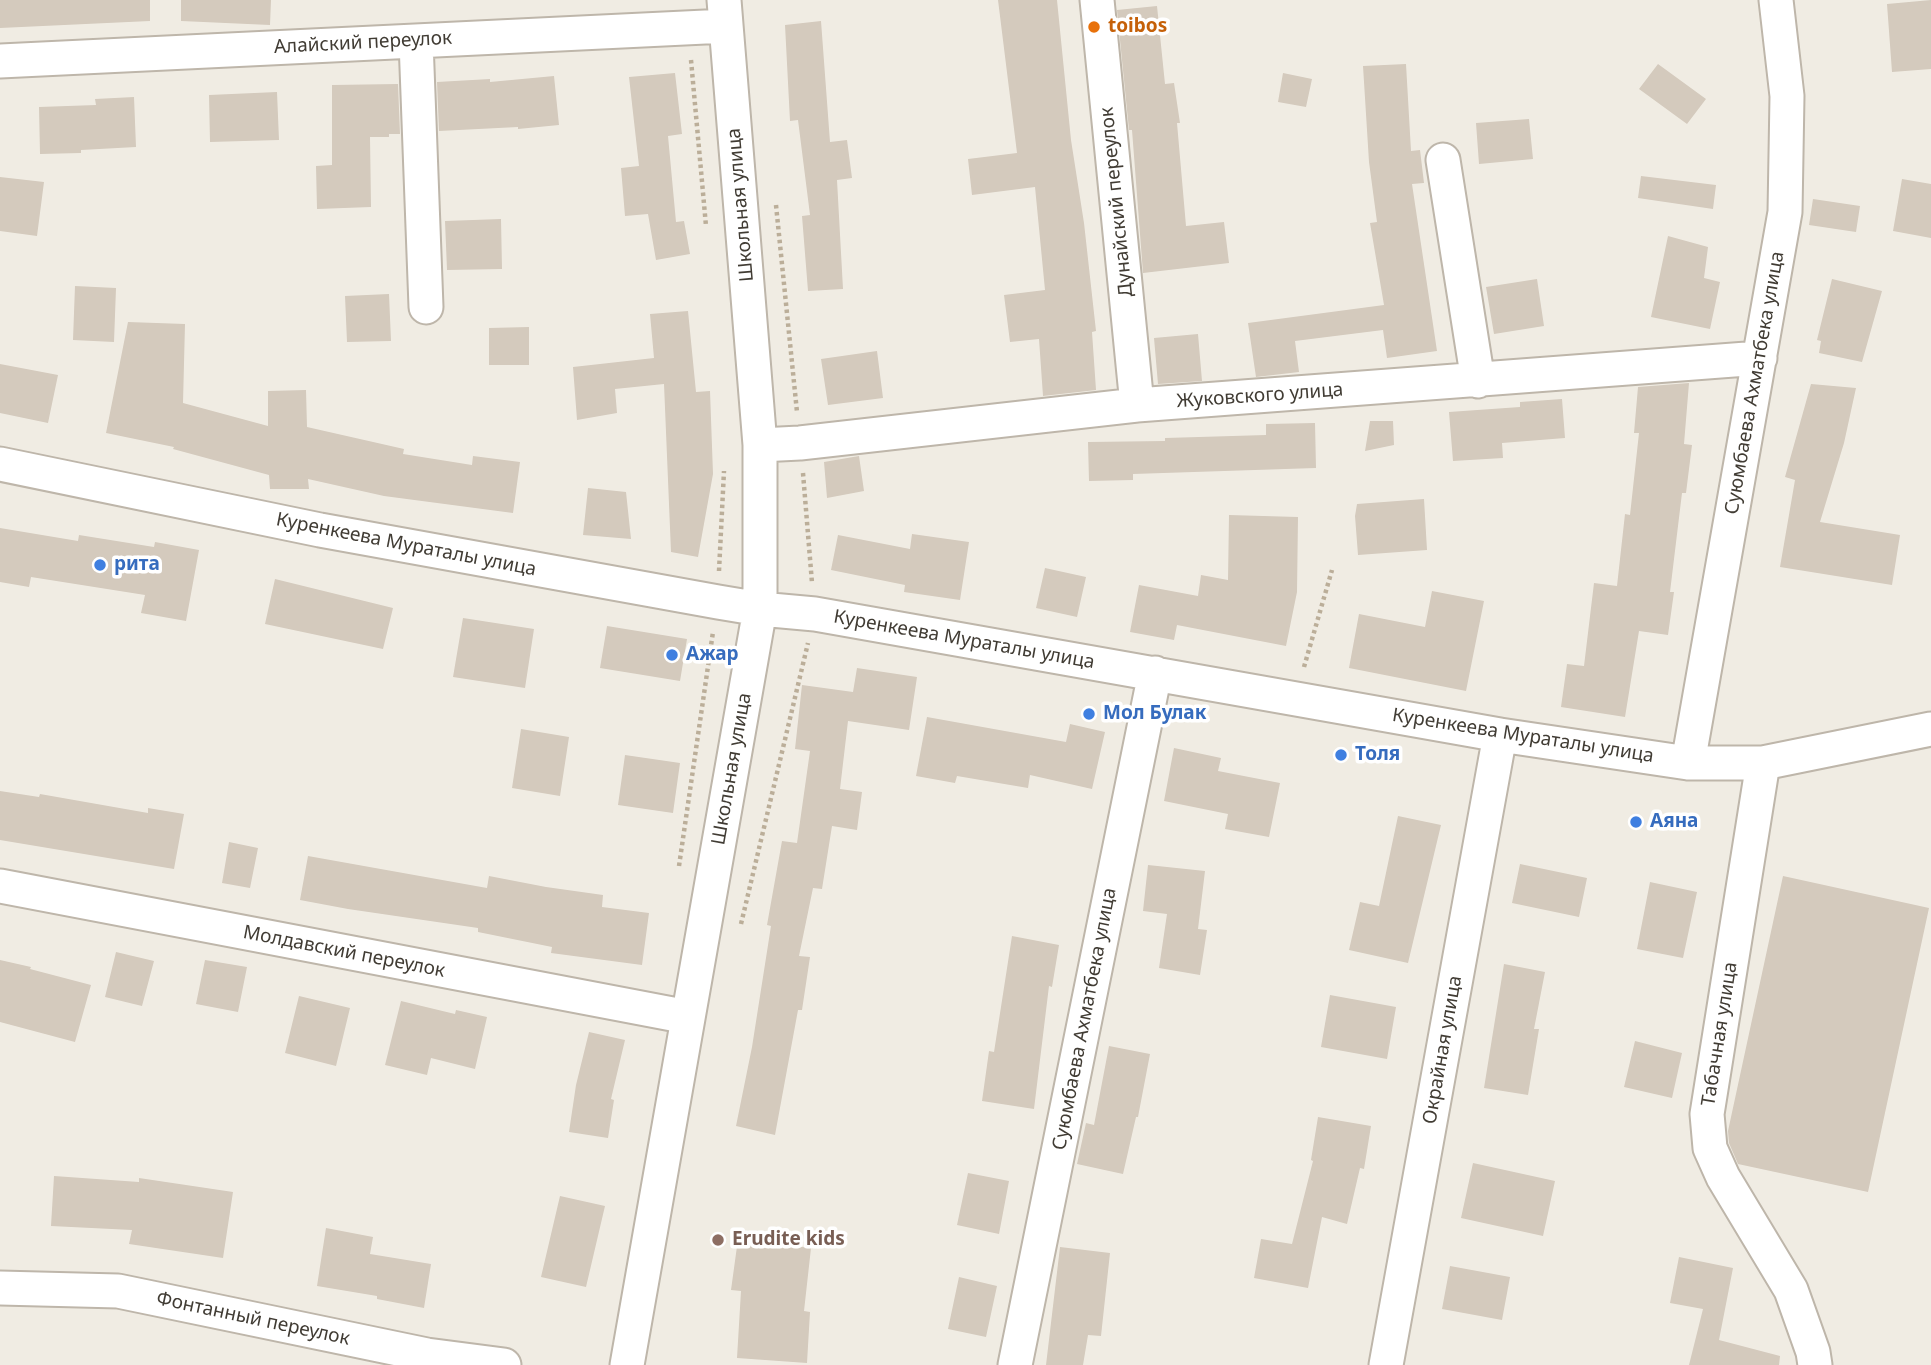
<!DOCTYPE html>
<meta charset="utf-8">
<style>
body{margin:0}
canvas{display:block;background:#f0ece3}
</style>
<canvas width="1931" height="1365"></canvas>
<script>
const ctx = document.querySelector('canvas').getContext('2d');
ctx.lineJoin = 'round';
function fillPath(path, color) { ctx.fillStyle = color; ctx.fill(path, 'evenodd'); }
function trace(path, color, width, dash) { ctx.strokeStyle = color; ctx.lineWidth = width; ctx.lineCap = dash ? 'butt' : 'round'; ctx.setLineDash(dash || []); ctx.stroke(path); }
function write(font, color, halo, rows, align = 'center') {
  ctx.font = font + ' "Noto Sans",sans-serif'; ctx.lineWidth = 7; ctx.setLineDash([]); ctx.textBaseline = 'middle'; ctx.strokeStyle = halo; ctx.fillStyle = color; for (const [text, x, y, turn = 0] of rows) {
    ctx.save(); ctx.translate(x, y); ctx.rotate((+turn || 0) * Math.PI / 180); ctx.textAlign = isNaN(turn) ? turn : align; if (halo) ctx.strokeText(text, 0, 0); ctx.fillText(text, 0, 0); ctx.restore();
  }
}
fillPath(new Path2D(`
 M 0,0 L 150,0 L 150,21 L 0,28 Z
 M 181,0 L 271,0 L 270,25 L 181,21 Z
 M 998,0 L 1057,0 L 1071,140 L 1084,223 L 1096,331 L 1092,332 L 1096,390 L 1043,396 L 1039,339 L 1010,342 L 1004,295 L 1045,290 L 1035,187 L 972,195 L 968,159 L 1017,153 Z
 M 1931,0 L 1931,69 L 1892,72 L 1887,4 Z
 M 1157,6 L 1165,84 L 1174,83 L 1180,123 L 1177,123 L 1186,226 L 1224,222 L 1229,263 L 1143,273 L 1132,130 L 1129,130 L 1117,10 Z
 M 821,21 L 830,142 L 847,140 L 852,178 L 837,180 L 843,289 L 808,291 L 802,216 L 810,215 L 798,120 L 790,121 L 785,25 Z
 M 1406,64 L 1411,151 L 1420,150 L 1424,183 L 1412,184 L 1437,351 L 1387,358 L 1383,330 L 1295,341 L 1299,372 L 1256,377 L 1248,323 L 1384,305 L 1370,223 L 1377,222 L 1369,162 L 1363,66 Z
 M 1658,64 L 1706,99 L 1687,124 L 1639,89 Z
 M 675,73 L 682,134 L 668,136 L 676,222 L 684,221 L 690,254 L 656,260 L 648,214 L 625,216 L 621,168 L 639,166 L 629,77 Z
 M 1283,73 L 1312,79 L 1306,107 L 1278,102 Z
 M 554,76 L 559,125 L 518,129 L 518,127 L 439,131 L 437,82 L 490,79 L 490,82 Z
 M 398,84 L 400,134 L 389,134 L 389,137 L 370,137 L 371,207 L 317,209 L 316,166 L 332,165 L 332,85 Z
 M 277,92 L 279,140 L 210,142 L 209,95 Z
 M 134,97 L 136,147 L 81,150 L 81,153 L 40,154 L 39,107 L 96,105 L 95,99 Z
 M 1529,119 L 1533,159 L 1479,164 L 1476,123 Z
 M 1641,176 L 1716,185 L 1713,209 L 1638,198 Z
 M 0,177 L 44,182 L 37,236 L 0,231 Z
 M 1902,179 L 1931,184 L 1931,238 L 1893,231 Z
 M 1813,199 L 1860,206 L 1856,232 L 1809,225 Z
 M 501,219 L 502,269 L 447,270 L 445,221 Z
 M 1668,236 L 1708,247 L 1704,278 L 1720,282 L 1710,329 L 1651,317 Z
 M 1537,279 L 1544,326 L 1494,334 L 1486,287 Z
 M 1832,279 L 1882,291 L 1862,362 L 1819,353 L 1821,341 L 1817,340 Z
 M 75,286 L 116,288 L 114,342 L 73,340 Z
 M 389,294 L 391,341 L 347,342 L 345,296 Z
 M 688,311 L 696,392 L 710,391 L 713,474 L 698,557 L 671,552 L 664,384 L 615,389 L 617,413 L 577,420 L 573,367 L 654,358 L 650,314 Z
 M 128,322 L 185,324 L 183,403 L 268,426 L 268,391 L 306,390 L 307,427 L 404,449 L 403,454 L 472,465 L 473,456 L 520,462 L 513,513 L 384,496 L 308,479 L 309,489 L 270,489 L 269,475 L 173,449 L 174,447 L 106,433 Z
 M 529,327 L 529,365 L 489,365 L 489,328 Z
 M 1198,334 L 1202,381 L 1158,384 L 1154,338 Z
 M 877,351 L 883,398 L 828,405 L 821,359 Z
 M 0,364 L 58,375 L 48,423 L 0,413 Z
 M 1689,383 L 1684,444 L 1692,445 L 1686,493 L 1682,493 L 1670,592 L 1674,592 L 1668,635 L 1639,631 L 1625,717 L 1561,707 L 1567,664 L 1584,666 L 1594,583 L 1617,586 L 1625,514 L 1630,515 L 1639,433 L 1634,433 L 1638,387 Z
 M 1811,384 L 1856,388 L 1844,443 L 1820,522 L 1900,535 L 1892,585 L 1780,567 L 1795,480 L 1785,477 Z
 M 1562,399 L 1565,438 L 1502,443 L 1503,458 L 1453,461 L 1449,412 L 1520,407 L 1520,402 Z
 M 1370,421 L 1393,421 L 1394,445 L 1365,451 Z
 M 1315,423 L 1316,468 L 1133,474 L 1133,480 L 1089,481 L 1088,442 L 1165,441 L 1165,438 L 1266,435 L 1266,424 Z
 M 859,456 L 864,491 L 827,498 L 824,462 Z
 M 588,488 L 626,492 L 631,539 L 583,535 Z
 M 1424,499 L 1427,550 L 1358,555 L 1355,516 L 1357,504 Z
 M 1229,515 L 1298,517 L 1297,592 L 1286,646 L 1177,625 L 1174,640 L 1130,632 L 1139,585 L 1198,596 L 1201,575 L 1228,580 Z
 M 0,528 L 78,541 L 79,535 L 154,547 L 155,542 L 199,550 L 186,621 L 141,613 L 145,595 L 31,577 L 29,587 L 0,582 Z
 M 912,534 L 969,542 L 960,600 L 904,592 L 905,585 L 831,570 L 838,535 L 910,549 Z
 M 1045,568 L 1086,577 L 1077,617 L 1036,608 Z
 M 275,579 L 393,608 L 383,649 L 265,624 Z
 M 1432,591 L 1484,601 L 1466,691 L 1349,668 L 1359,614 L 1425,627 Z
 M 463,618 L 534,629 L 525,688 L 453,677 Z
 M 607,626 L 687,639 L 680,681 L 600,668 Z
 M 857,668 L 917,677 L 909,730 L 848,721 L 840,789 L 862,792 L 857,830 L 832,826 L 822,889 L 813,888 L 799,956 L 810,957 L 802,1010 L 798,1010 L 775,1135 L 736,1126 L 752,1047 L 771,926 L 767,925 L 782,841 L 797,843 L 810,751 L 795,749 L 802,685 L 853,692 Z
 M 927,717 L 1066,742 L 1070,724 L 1105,732 L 1092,789 L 1030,775 L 1028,788 L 957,776 L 955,783 L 916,776 Z
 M 521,729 L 569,737 L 560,796 L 512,788 Z
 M 1174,748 L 1221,758 L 1218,771 L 1280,783 L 1269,837 L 1225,829 L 1228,814 L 1164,801 Z
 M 625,755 L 680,763 L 673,813 L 618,805 Z
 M 0,791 L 39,797 L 40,794 L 148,813 L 148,808 L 184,814 L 174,869 L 0,840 Z
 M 1398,816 L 1441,825 L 1408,963 L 1349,950 L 1360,902 L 1379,906 Z
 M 229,842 L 258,848 L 250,888 L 222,883 Z
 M 308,856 L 487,888 L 489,876 L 546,887 L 603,895 L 602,907 L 649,913 L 642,965 L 551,953 L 552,947 L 478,932 L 478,928 L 348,909 L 300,900 Z
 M 1520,864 L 1587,878 L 1579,917 L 1512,903 Z
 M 1148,865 L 1205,871 L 1198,929 L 1207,930 L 1200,975 L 1159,968 L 1167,914 L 1143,911 Z
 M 1783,876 L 1929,908 L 1868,1192 L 1738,1164 L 1729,1143 L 1728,1131 Z
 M 1650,882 L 1697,892 L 1683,958 L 1637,949 Z
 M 1012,936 L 1059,945 L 1052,987 L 1049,986 L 1034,1109 L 982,1101 L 989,1051 L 994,1052 Z
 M 116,952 L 154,961 L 142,1006 L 105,997 Z
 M 0,960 L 31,967 L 30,969 L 91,985 L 75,1042 L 0,1022 Z
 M 205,960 L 247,967 L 238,1012 L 196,1004 Z
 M 1504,964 L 1545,972 L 1534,1029 L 1539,1029 L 1528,1095 L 1484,1088 Z
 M 1330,995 L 1396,1007 L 1387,1059 L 1321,1047 Z
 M 299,996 L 350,1008 L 336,1066 L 285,1053 Z
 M 401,1001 L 455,1014 L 456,1010 L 487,1017 L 475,1069 L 431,1058 L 427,1075 L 385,1065 Z
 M 589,1032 L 625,1040 L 611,1099 L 614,1100 L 608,1138 L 569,1132 L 576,1085 Z
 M 1635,1041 L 1682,1053 L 1672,1098 L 1624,1087 Z
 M 1109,1046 L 1150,1054 L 1138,1117 L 1136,1117 L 1123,1174 L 1077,1164 L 1086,1123 L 1094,1125 Z
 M 1318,1117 L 1371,1126 L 1364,1169 L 1360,1168 L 1347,1224 L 1322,1217 L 1308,1288 L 1254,1278 L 1261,1239 L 1292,1244 L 1313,1161 L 1311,1160 Z
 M 1473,1163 L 1555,1181 L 1543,1236 L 1461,1218 Z
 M 968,1173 L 1009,1181 L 999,1234 L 957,1225 Z
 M 54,1176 L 139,1182 L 139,1178 L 233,1192 L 223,1258 L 129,1244 L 132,1230 L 51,1226 Z
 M 560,1196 L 605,1206 L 586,1287 L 541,1277 Z
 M 326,1228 L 373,1237 L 370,1254 L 431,1264 L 424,1308 L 377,1299 L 377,1296 L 317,1286 Z
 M 738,1239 L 811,1248 L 804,1311 L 810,1312 L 807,1363 L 737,1358 L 741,1291 L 731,1290 Z
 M 1060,1247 L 1110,1253 L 1101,1336 L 1088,1335 L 1083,1365 L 1046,1365 Z
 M 1679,1257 L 1733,1268 L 1719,1340 L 1780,1356 L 1779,1365 L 1689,1365 L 1703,1309 L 1670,1303 Z
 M 1450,1266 L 1510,1277 L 1502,1320 L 1442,1309 Z
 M 959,1277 L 997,1286 L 986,1337 L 948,1329 Z`), '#d4cabd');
const minor = new Path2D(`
 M 1097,0 L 1137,405
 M 416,41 L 426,307
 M 0,61 L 726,26
 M 1443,160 L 1478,381
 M 760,445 L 800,443 L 1137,405 L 1760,358
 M 0,464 L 320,530 L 718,602 L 760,609 L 815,614 L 1500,735 L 1688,763 L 1763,763 L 1931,729
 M 1688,763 L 1785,212 L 1787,96 L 1776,0
 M 1763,763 L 1707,1114 L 1710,1148 L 1723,1177 L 1791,1290 L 1813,1352 L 1815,1365
 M 0,886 L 688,1017
 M 0,1288 L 118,1291 L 427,1355 L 504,1365
 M 627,1365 L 760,609 L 760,445 L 724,0
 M 1015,1365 L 1155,673
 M 1386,1365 L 1500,735`);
trace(minor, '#beb6aa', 37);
trace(new Path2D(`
 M 691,60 L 706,226
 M 776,205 L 797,412
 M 803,473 L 812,583
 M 719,571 L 724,471
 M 1304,667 L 1332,570
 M 679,866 L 713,632
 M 741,924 L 808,643`), '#bbae99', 4.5, [3.5, 3.5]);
trace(minor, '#fff', 33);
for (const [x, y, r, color] of [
 [1094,27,7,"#e8710a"],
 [100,565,7,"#3f7fe0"],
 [672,655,7,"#3f7fe0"],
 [1089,714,7,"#3f7fe0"],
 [1341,755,7,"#3f7fe0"],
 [1636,822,7,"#3f7fe0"],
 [718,1240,7,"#8d6e63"]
]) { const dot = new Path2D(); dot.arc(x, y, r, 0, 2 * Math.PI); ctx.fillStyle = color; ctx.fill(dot); trace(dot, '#fff', 2.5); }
write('bold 19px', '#c56008', '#fff', [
 ["toibos",1108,27]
], 'left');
write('19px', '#413c34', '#fff', [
 ["Алайский переулок",363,43,-3],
 ["Дунайский переулок",1117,202,-96],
 ["Школьная улица",741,205,-95],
 ["Суюмбаева Ахматбека улица",1755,383,-80],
 ["Жуковского улица",1260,396,-4],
 ["Куренкеева Мураталы улица",406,545,11],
 ["Куренкеева Мураталы улица",964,640,10],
 ["Куренкеева Мураталы улица",1523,736,9],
 ["Школьная улица",732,769,-80],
 ["Молдавский переулок",344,952,11],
 ["Суюмбаева Ахматбека улица",1085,1019,-79],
 ["Табачная улица",1720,1034,-81],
 ["Окрайная улица",1443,1050,-80],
 ["Фонтанный переулок",253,1319,12]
]);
write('bold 19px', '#366cbe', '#fff', [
 ["рита",114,565],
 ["Ажар",686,655],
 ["Мол Булак",1103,714],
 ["Толя",1355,755],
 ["Аяна",1650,822]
], 'left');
write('bold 19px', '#785e54', '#fff', [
 ["Erudite kids",732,1240]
], 'left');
</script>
